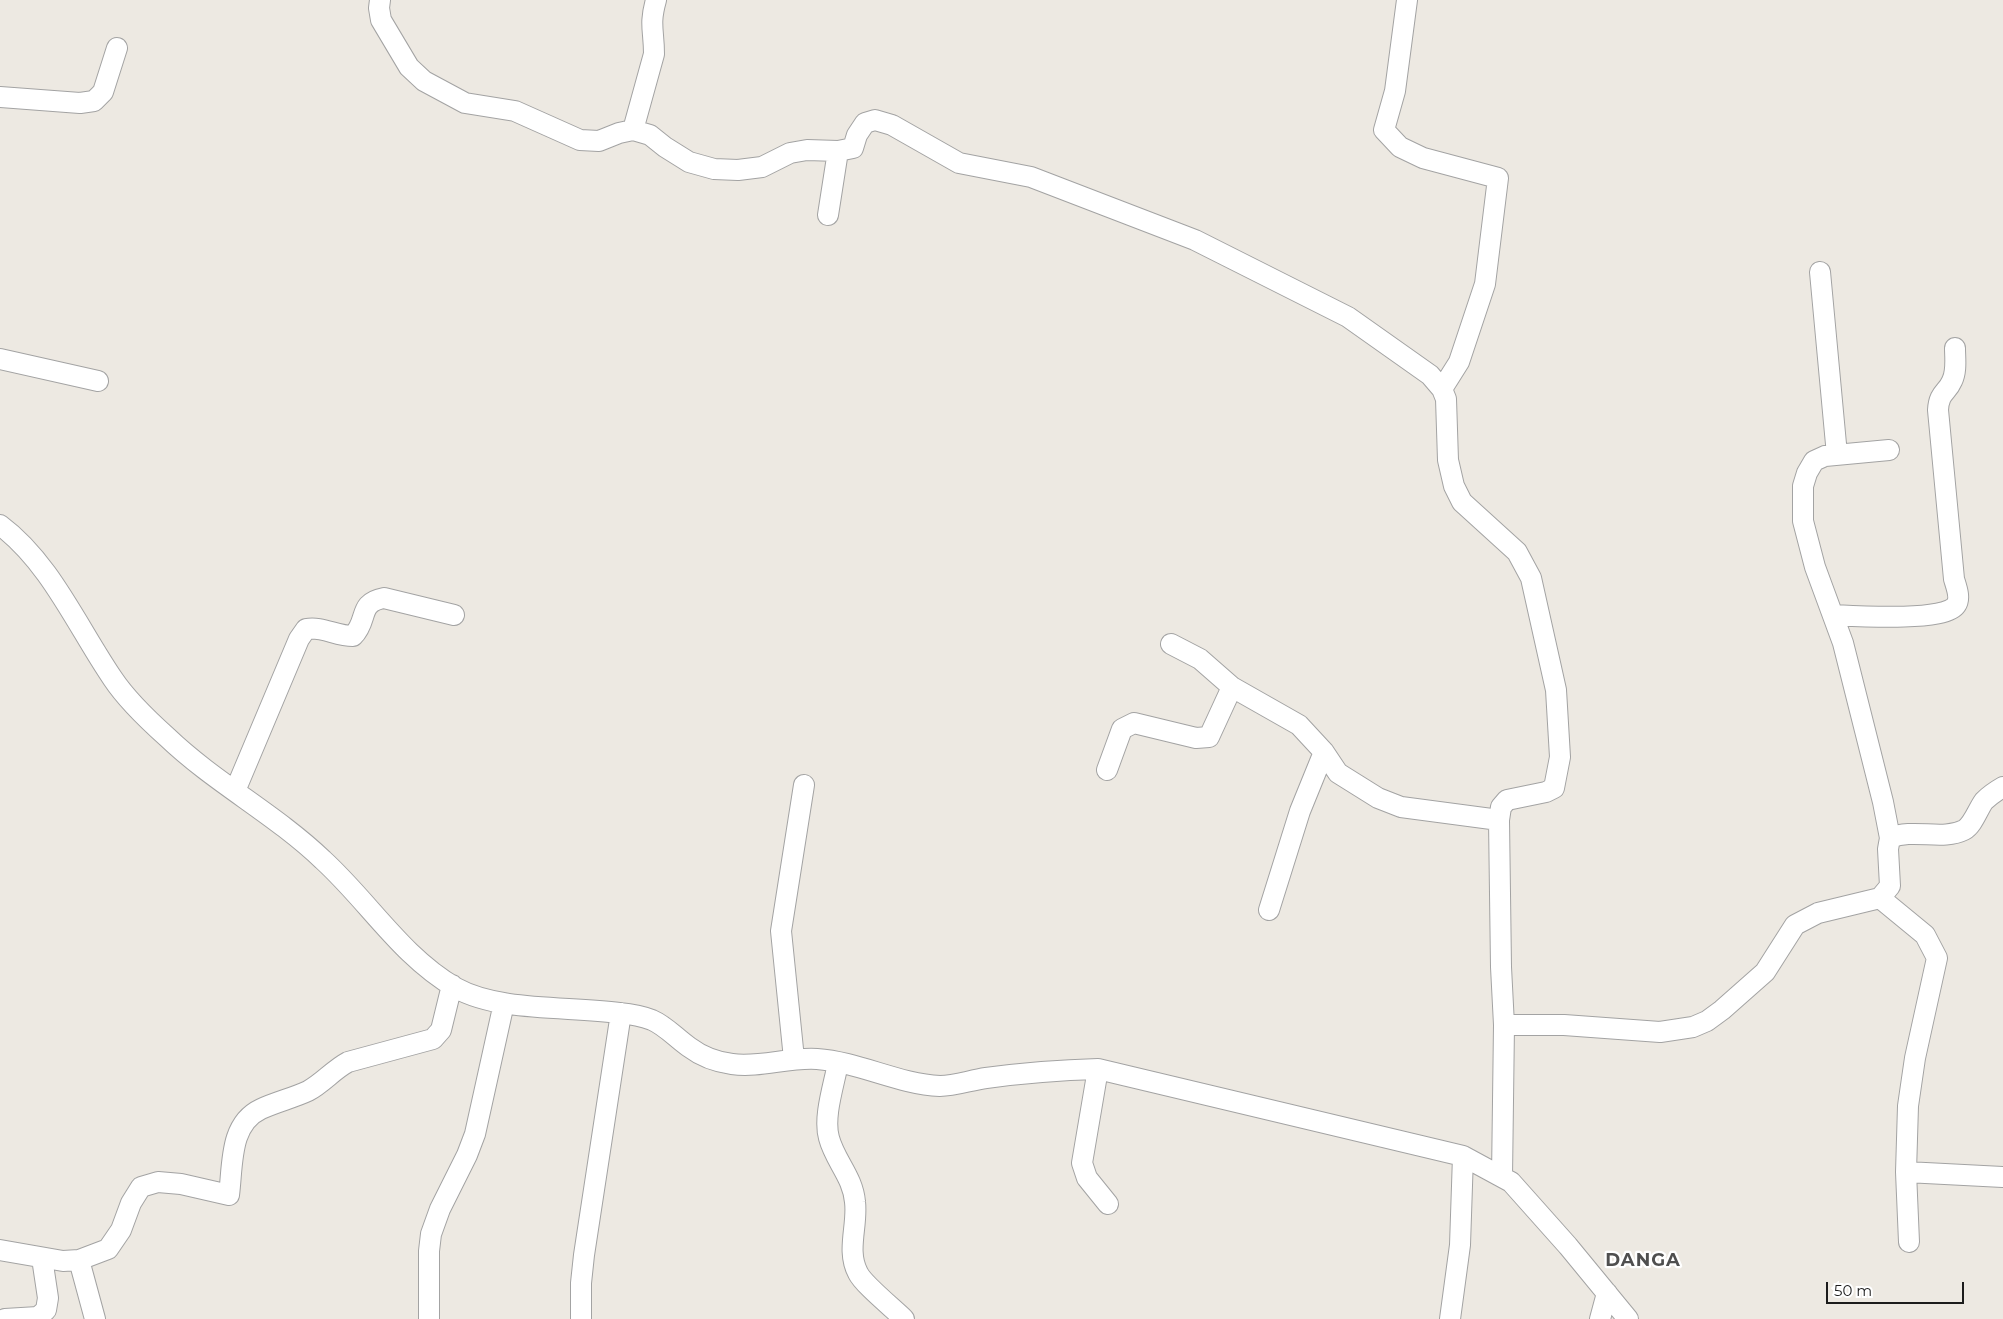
<!DOCTYPE html>
<style>
body{margin:0}
#map{position:relative;width:2003px;height:1319px;overflow:hidden;background:#ede9e2;font-family:Montserrat,sans-serif}
canvas{display:block}
.scale{position:absolute;left:1826px;top:1282px;width:138px;height:22px;box-sizing:border-box;border:2px solid #1c1c1c;border-top:0;padding-left:6px;font-size:15px;line-height:18px;white-space:nowrap;color:#1c1c1c;-webkit-text-stroke:4px #fff;paint-order:stroke}
</style>
<div id="map">
<canvas width="2003" height="1319"></canvas>
<div class="scale">50 m</div>
</div>
<script>
const ctx = document.querySelector('canvas').getContext('2d');
ctx.lineJoin = 'round';
function trace(path, color, width, dash) { ctx.strokeStyle = color; ctx.lineWidth = width; ctx.lineCap = dash ? 'butt' : 'round'; ctx.setLineDash(dash || []); ctx.stroke(path); }
function write(font, color, halo, rows, align = 'center') {
  ctx.font = font + ' Montserrat,sans-serif'; ctx.lineWidth = 4.5; ctx.setLineDash([]); ctx.textBaseline = 'middle'; ctx.strokeStyle = halo; ctx.fillStyle = color; for (const [text, x, y, turn = 0] of rows) {
    ctx.save(); ctx.translate(x, y); ctx.rotate((+turn || 0) * Math.PI / 180); ctx.textAlign = isNaN(turn) ? turn : align; if (halo) ctx.strokeText(text, 0, 0); ctx.fillText(text, 0, 0); ctx.restore();
  }
}
const minor = new Path2D(`
 M 380,0 L 379,8 L 381,20 L 409,67 L 424,81 L 465,103 L 515,111 L 580,140 L 599,141 L 619,133 L 633,130 L 650,135 L 665,147 L 689,162 L 714,169 L 738,170 L 762,167 L 790,153 L 807,150 L 838,151 L 853,148 L 857,135 L 865,123 L 875,120 L 892,125 L 959,163 L 1031,177 L 1195,240 L 1348,317 L 1430,375 L 1442,389 L 1446,399 L 1448,460 L 1454,486 L 1462,502 L 1517,552 L 1531,578 L 1556,690 L 1560,757 L 1554,788 L 1546,792 L 1507,800 L 1501,807 L 1499,820 L 1501,967 L 1504,1025 L 1502,1177
 M 1407,0 L 1395,91 L 1384,130 L 1400,147 L 1423,158 L 1498,178 L 1485,284 L 1459,362 L 1442,389
 M 0,97 L 80,103 L 94,101 L 103,92 L 117,48
 M 633,130 L 654,54 C 654,30 649,25 656,0
 M 828,215 L 838,151
 M 1820,272 L 1837,455
 M 0,359 L 98,381
 M 1889,450 L 1825,456 L 1814,461 L 1807,473 L 1803,486 L 1803,521 L 1815,567 L 1843,643 L 1883,802 L 1890,838
 M 0,525 C 50,562 78,628 113,679 C 127,700 148,720 167,737 C 215,783 275,814 323,860 C 369,902 401,956 456,988 C 499,1012 570,1006 619,1013 C 629,1014 642,1016 652,1020 C 666,1026 676,1038 689,1047 C 701,1056 716,1062 732,1064 C 760,1068 788,1057 817,1059 C 859,1062 898,1084 940,1086 C 955,1086 971,1080 986,1078 C 1023,1073 1060,1070 1098,1069 L 1463,1156 L 1511,1182 L 1568,1246 L 1628,1319
 M 1833,615 C 1854,616 1946,622 1956,605 C 1961,598 1956,586 1954,579 L 1938,410 C 1939,392 1947,393 1952,381 C 1957,371 1955,358 1955,348
 M 1171,644 L 1200,659 L 1232,687 L 1299,725 L 1324,752 L 1338,773 L 1378,798 L 1401,807 L 1499,820
 M 1107,770 L 1122,729 L 1134,723 L 1196,738 L 1209,737 L 1232,687
 M 235,791 L 299,639 L 306,629 C 322,626 336,636 353,636 C 369,620 357,603 384,598 L 454,615
 M 1880,898 L 1925,935 L 1937,958 L 1915,1058 L 1908,1106 L 1906,1172 L 1909,1242
 M 1269,910 L 1300,811 L 1324,752
 M 1504,1025 L 1564,1025 L 1660,1032 L 1693,1027 L 1707,1021 L 1722,1010 L 1765,972 L 1795,925 L 1818,913 L 1880,898 L 1890,886 L 1888,849 L 1890,838 C 1914,828 1942,841 1964,830 C 1973,825 1978,809 1984,801 C 1990,795 1996,791 2003,787
 M 794,1059 L 781,931 L 804,785
 M 838,1063 C 834,1085 823,1117 829,1138 C 835,1161 853,1177 855,1202 C 858,1225 846,1251 858,1273 C 863,1284 894,1309 904,1319
 M 1098,1069 L 1082,1163 L 1087,1178 L 1108,1204
 M 1906,1172 L 2003,1177
 M 0,1250 L 63,1261 L 79,1260 L 108,1249 L 121,1230 L 131,1203 L 141,1187 L 158,1182 L 181,1184 L 229,1195 C 233,1165 229,1124 261,1109 C 276,1102 293,1098 308,1091 C 323,1083 333,1070 348,1062 L 433,1039 L 441,1030 L 452,985
 M 79,1260 L 95,1319
 M 5,1319 L 38,1317 L 46,1310 L 48,1298 L 42,1258
 M 429,1319 L 429,1251 L 431,1234 L 440,1209 L 467,1155 L 475,1134 L 504,1003
 M 581,1319 L 581,1283 L 584,1255 L 621,1013
 M 1450,1319 L 1460,1245 L 1463,1156
 M 1600,1319 L 1607,1293`);
trace(minor, '#a3a3a3', 22);
trace(minor, '#fff', 20);
ctx.letterSpacing = '1px';
write('bold 18px', '#4f4f4f', '#fff', [
 ["DANGA",1643,1261]
]);
ctx.letterSpacing = '0px';
</script>
